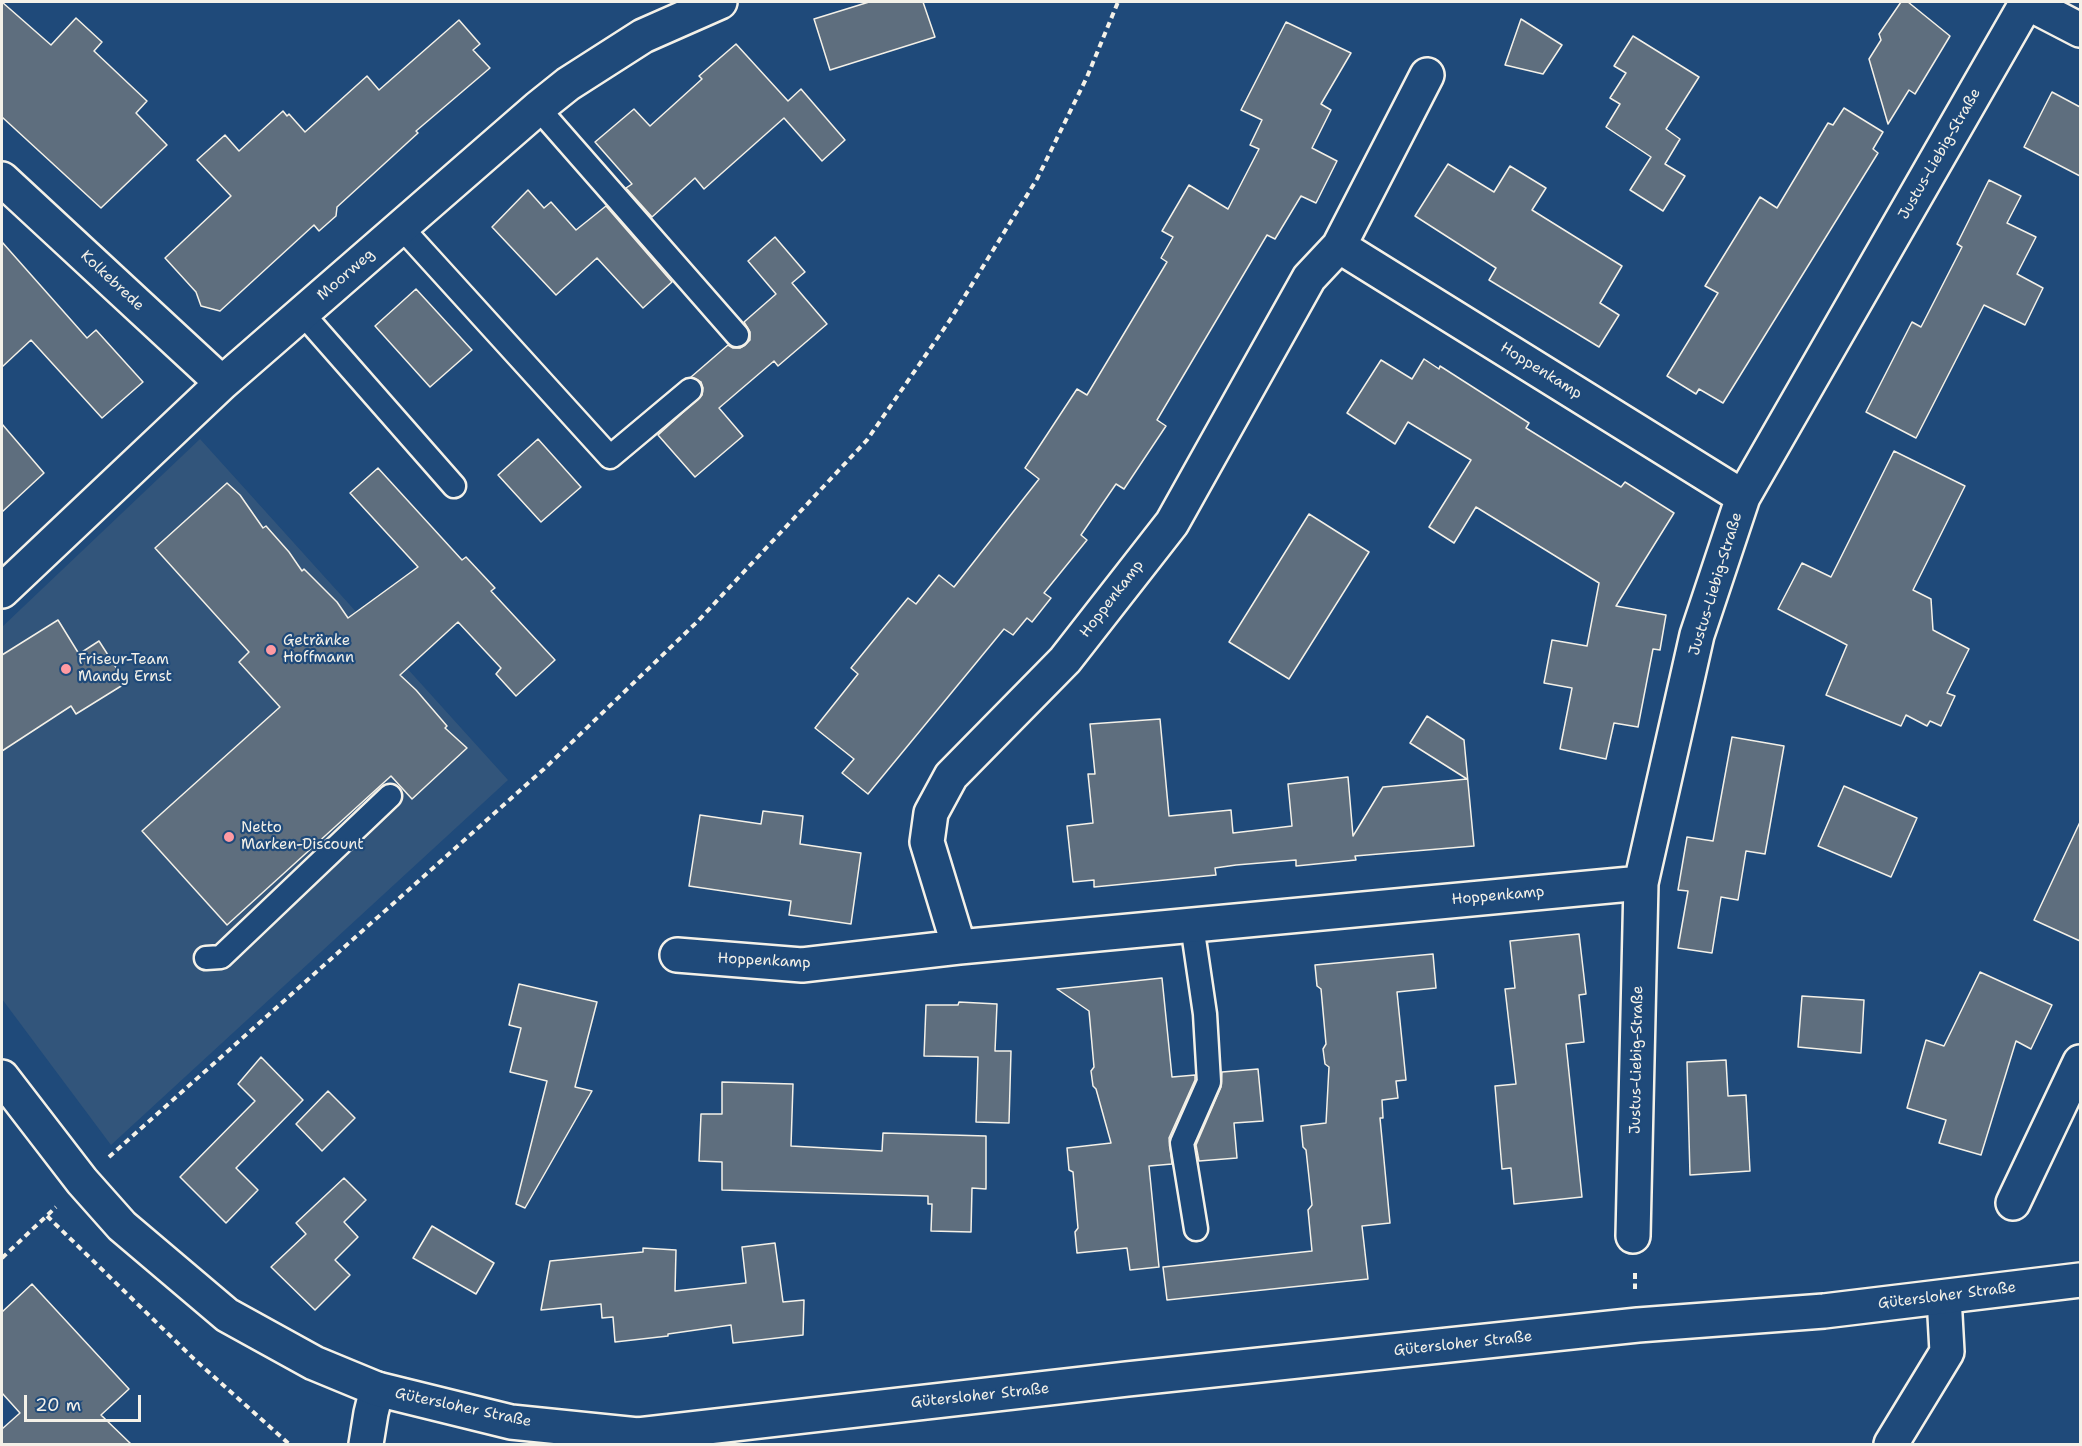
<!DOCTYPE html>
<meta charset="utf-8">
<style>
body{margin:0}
#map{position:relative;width:2082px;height:1446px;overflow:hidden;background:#1f4a7a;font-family:"Shantell Sans",sans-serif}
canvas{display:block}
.frame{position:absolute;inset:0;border:3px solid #f4f1e8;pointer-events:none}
.scale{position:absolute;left:24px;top:1395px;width:117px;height:27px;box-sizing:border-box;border:3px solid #f4f1e8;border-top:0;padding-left:8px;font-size:18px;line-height:21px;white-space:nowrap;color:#f4f1e8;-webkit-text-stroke:4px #1f4a7a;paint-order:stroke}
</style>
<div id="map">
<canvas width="2082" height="1446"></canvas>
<div class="frame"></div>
<div class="scale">20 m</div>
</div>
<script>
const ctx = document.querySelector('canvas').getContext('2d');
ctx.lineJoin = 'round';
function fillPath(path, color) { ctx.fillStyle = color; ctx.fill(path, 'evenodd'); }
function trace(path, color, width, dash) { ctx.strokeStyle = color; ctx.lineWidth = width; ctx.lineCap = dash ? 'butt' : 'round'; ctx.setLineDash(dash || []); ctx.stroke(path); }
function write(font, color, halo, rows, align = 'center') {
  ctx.font = font + ' "Shantell Sans",sans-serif'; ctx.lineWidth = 4.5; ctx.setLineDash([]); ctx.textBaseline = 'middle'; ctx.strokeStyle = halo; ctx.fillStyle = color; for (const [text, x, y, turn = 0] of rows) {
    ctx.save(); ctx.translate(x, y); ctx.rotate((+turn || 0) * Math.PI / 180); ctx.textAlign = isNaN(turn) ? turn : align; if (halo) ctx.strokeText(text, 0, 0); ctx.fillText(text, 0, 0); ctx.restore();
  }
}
fillPath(new Path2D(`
 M 200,439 L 508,780 L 111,1145 L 2,999 L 2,627 Z`), '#32557b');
const building = new Path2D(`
 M 2,2 L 51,45 L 76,18 L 102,42 L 94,51 L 147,101 L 136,113 L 167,145 L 101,208 L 2,117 Z
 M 869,2 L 923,2 L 935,37 L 830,70 L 814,19 Z
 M 1901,2 L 1908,2 L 1950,36 L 1915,94 L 1909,90 L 1888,124 L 1869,59 L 1881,40 L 1879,34 Z
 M 1521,19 L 1562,45 L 1543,74 L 1505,65 Z
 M 459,20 L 480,44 L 473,50 L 490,68 L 416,131 L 418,133 L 337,207 L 336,216 L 319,231 L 314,225 L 220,311 L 201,306 L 196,292 L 165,258 L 231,196 L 197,160 L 225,135 L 239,151 L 283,111 L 287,116 L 289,114 L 305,132 L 367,76 L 379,90 Z
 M 1286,22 L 1351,53 L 1321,104 L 1331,110 L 1312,148 L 1337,161 L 1316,203 L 1301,196 L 1275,239 L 1267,235 L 1157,420 L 1166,426 L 1124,489 L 1116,484 L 1081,535 L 1087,540 L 1044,593 L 1051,598 L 1032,622 L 1027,618 L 1013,635 L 1004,629 L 868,794 L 842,773 L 854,759 L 815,728 L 858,674 L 851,668 L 908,598 L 916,604 L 939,575 L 954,587 L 1039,479 L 1025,468 L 1077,389 L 1087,395 L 1167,262 L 1161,258 L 1173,237 L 1162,231 L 1189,185 L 1228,209 L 1259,149 L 1250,145 L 1262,120 L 1241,110 Z
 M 1633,36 L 1699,77 L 1666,129 L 1680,139 L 1665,164 L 1685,176 L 1663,211 L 1630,190 L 1651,157 L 1606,127 L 1620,104 L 1610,98 L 1626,73 L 1614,66 Z
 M 736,44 L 788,101 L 801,89 L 845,140 L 822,161 L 784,118 L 704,189 L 695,178 L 652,217 L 626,188 L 632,184 L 595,142 L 634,109 L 650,126 L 702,79 L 699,76 Z
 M 2052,92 L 2080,107 L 2080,176 L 2024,147 Z
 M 1844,108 L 1883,132 L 1873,149 L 1878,153 L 1723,403 L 1699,389 L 1696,394 L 1667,376 L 1718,293 L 1705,286 L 1760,197 L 1777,208 L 1828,123 L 1833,125 Z
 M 1448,164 L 1494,192 L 1510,166 L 1546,188 L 1532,210 L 1622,266 L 1600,303 L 1619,315 L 1599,347 L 1489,280 L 1496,268 L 1415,216 Z
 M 1989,180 L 2021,196 L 2007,223 L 2036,237 L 2017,274 L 2043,288 L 2025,325 L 1984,305 L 1916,438 L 1866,412 L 1912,322 L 1921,327 L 1962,247 L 1957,244 Z
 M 528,190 L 544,208 L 551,202 L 576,230 L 606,206 L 672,282 L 643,308 L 597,258 L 556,295 L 492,227 Z
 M 775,237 L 805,272 L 792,283 L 827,324 L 778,366 L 774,361 L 719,408 L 743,436 L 695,477 L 658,435 L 702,395 L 703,388 L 701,382 L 691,377 L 728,345 L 733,348 L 740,348 L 745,345 L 750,340 L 750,332 L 744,322 L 776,294 L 748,261 Z
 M 2,242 L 87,338 L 96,330 L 143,382 L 102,418 L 31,340 L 2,367 Z
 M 416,289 L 472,350 L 430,387 L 375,326 Z
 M 1424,359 L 1439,369 L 1440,366 L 1529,423 L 1526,428 L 1621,487 L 1625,482 L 1674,513 L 1616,606 L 1666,615 L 1660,650 L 1653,649 L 1638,727 L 1614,723 L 1606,759 L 1560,749 L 1572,688 L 1544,683 L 1552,640 L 1587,646 L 1599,583 L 1476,507 L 1454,543 L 1429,527 L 1471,460 L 1408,422 L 1395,444 L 1347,413 L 1381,360 L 1412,379 Z
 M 2,424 L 44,473 L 2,512 Z
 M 538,439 L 581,487 L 541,522 L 498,475 Z
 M 1894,451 L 1965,486 L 1913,590 L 1931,599 L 1933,630 L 1969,649 L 1947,693 L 1955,696 L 1941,726 L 1930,721 L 1927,726 L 1906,715 L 1901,726 L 1826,695 L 1847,645 L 1778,609 L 1802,563 L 1831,577 Z
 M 378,468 L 462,560 L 466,557 L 495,588 L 491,591 L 555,660 L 516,696 L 496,674 L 501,668 L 458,622 L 400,675 L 416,690 L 447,726 L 445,728 L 467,748 L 412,799 L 391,776 L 227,925 L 142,831 L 280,707 L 239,662 L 249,652 L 155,548 L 227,483 L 240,495 L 263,528 L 266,526 L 289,552 L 302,571 L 304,569 L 337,602 L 348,618 L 418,567 L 350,493 Z
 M 1309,514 L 1369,552 L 1289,679 L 1229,642 Z
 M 58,620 L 79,654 L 99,641 L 126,683 L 76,714 L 71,706 L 2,751 L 2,655 Z
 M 1427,716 L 1464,740 L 1474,846 L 1355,856 L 1356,860 L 1296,866 L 1296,860 L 1236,865 L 1215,868 L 1216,875 L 1094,887 L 1094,880 L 1073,882 L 1067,826 L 1093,823 L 1088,774 L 1095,774 L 1090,724 L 1160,719 L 1169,816 L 1231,810 L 1233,833 L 1292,826 L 1288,784 L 1348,777 L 1353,836 L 1383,787 L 1467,779 L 1410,743 Z
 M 1732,737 L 1784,746 L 1765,854 L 1746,851 L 1738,900 L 1721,897 L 1712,953 L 1678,948 L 1688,891 L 1678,890 L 1687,837 L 1713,841 Z
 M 1844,786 L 1917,818 L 1891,877 L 1818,846 Z
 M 763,811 L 803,816 L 800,844 L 861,853 L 851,924 L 789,915 L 791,901 L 689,886 L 700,815 L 761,824 Z
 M 2080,822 L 2080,941 L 2034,920 Z
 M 1579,934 L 1586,994 L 1579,995 L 1584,1042 L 1566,1044 L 1582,1197 L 1514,1204 L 1511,1168 L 1502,1169 L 1495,1086 L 1516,1084 L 1505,989 L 1515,988 L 1510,941 Z
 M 1433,954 L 1436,988 L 1397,992 L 1406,1080 L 1396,1081 L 1398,1098 L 1382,1100 L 1383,1118 L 1380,1118 L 1390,1223 L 1362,1226 L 1368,1279 L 1167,1300 L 1163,1267 L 1312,1251 L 1308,1210 L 1312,1205 L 1306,1150 L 1303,1147 L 1301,1126 L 1326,1123 L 1329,1067 L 1325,1064 L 1323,1049 L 1326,1044 L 1321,989 L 1317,986 L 1315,965 Z
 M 1980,972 L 2052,1005 L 2031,1049 L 2016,1041 L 1981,1155 L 1939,1143 L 1946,1120 L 1907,1108 L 1926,1040 L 1944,1046 Z
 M 1162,978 L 1172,1077 L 1195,1075 L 1195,1080 L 1169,1138 L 1172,1164 L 1149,1166 L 1159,1267 L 1130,1270 L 1127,1248 L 1077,1253 L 1075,1232 L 1078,1228 L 1073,1172 L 1069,1170 L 1067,1148 L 1111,1143 L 1096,1089 L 1093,1086 L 1091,1071 L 1094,1067 L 1089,1011 L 1057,989 Z
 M 519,984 L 597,1002 L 575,1087 L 592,1091 L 525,1208 L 516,1204 L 547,1081 L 510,1072 L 521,1028 L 509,1025 Z
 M 1802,996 L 1864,1000 L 1861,1053 L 1798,1047 Z
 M 959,1002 L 997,1004 L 995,1051 L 1011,1051 L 1009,1123 L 976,1122 L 978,1057 L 924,1056 L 926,1005 L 958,1005 Z
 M 261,1057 L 303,1100 L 236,1168 L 258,1190 L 226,1223 L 180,1177 L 255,1101 L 238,1084 Z
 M 1726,1060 L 1728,1096 L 1746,1095 L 1750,1171 L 1690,1175 L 1687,1062 Z
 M 1258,1069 L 1263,1121 L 1234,1123 L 1237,1158 L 1199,1161 L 1196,1145 L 1221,1087 L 1222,1072 Z
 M 722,1082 L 793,1084 L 791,1146 L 882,1151 L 883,1133 L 986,1136 L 986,1189 L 972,1188 L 971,1232 L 931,1231 L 932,1204 L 928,1204 L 928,1196 L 722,1190 L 722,1162 L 699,1161 L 701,1114 L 722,1114 Z
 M 328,1091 L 355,1118 L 322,1151 L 296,1124 Z
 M 344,1178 L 366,1200 L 344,1222 L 358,1237 L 335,1260 L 350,1275 L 315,1310 L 271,1267 L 306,1234 L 296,1223 Z
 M 432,1226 L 494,1263 L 476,1294 L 413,1258 Z
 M 775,1243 L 783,1302 L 804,1300 L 803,1335 L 733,1343 L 731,1325 L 668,1334 L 668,1336 L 615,1342 L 613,1317 L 602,1318 L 601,1304 L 541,1310 L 550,1261 L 643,1252 L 643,1248 L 676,1250 L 675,1291 L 746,1283 L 742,1247 Z
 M 32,1284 L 129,1389 L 101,1415 L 131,1444 L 2,1444 L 2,1429 L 20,1413 L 2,1393 L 2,1312 Z`);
fillPath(building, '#5e6e7e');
trace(building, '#f4f1e8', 1.5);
const service = new Path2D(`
 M 538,108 L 737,335
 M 401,227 L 610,457 L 690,390
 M 302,313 L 454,486
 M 1192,925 L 1205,1014 L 1209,1082 L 1182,1143 L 1196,1229
 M 206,958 L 221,957 L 390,796`);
const minor = new Path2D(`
 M 2026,2 L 2080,30
 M 2,179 L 222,383
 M 1339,246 L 1743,497
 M 2,591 L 222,383 L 538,108 L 568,84 L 643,36 L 720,2
 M 959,947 L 927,842 L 931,813 L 951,776 L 1065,660 L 1172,523 L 1309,278 L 1339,246 L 1427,75
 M 677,955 L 802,965 L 959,947 L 1641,883
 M 2013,1203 L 2080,1062
 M 1633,1236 L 1641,883 L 1697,635 L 1743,497 L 2027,2
 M 366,1444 L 371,1413 L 377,1389
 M 1891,1444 L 1947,1352 L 1944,1297`);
const secondary = new Path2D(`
 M 2,1077 L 82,1181 L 122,1226 L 227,1315 L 314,1363 L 377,1389 L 511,1422 L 638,1435 L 1127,1379 L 1638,1325 L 1824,1311 L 2080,1280`);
trace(service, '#f4f1e8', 27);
trace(minor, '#f4f1e8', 38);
trace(secondary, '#f4f1e8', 38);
trace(new Path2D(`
 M 109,1157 L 544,769 L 698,621 L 867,440 L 950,320 L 1037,179 L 1087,77 L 1118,2
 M 47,1216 L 194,1359 L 289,1444
 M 2,1258 L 56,1207
 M 1635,1273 L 1635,1289`), '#f4f1e8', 4, [6, 4.5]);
trace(service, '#1f4a7a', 22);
trace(minor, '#1f4a7a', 33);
trace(secondary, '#1f4a7a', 33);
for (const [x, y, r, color] of [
 [271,650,6,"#ff9aa2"],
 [66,669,6,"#ff9aa2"],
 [229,837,6,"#ff9aa2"]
]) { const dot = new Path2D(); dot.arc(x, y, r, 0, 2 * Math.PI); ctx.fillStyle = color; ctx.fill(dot); trace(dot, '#1f4a7a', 2); }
write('15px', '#f4f1e8', '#1f4a7a', [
 ["Justus-Liebig-Straße",1940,154,-60],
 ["Moorweg",346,275,-41],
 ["Kolkebrede",112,281,43],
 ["Hoppenkamp",1541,371,32],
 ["Justus-Liebig-Straße",1716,584,-73],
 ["Hoppenkamp",1112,599,-52],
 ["Hoppenkamp",1498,896,-5],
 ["Hoppenkamp",764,961,3],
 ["Justus-Liebig-Straße",1637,1060,-89],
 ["Gütersloher Straße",1947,1296,-7],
 ["Gütersloher Straße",1463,1344,-6],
 ["Gütersloher Straße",980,1396,-6],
 ["Gütersloher Straße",463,1408,12]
]);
write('15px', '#f4f1e8', '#1f4a7a', [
 ["Getränke",283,641],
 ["Hoffmann",283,658],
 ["Friseur-Team",78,660],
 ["Mandy Ernst",78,677],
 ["Netto",241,828],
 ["Marken-Discount",241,845]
], 'left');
</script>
